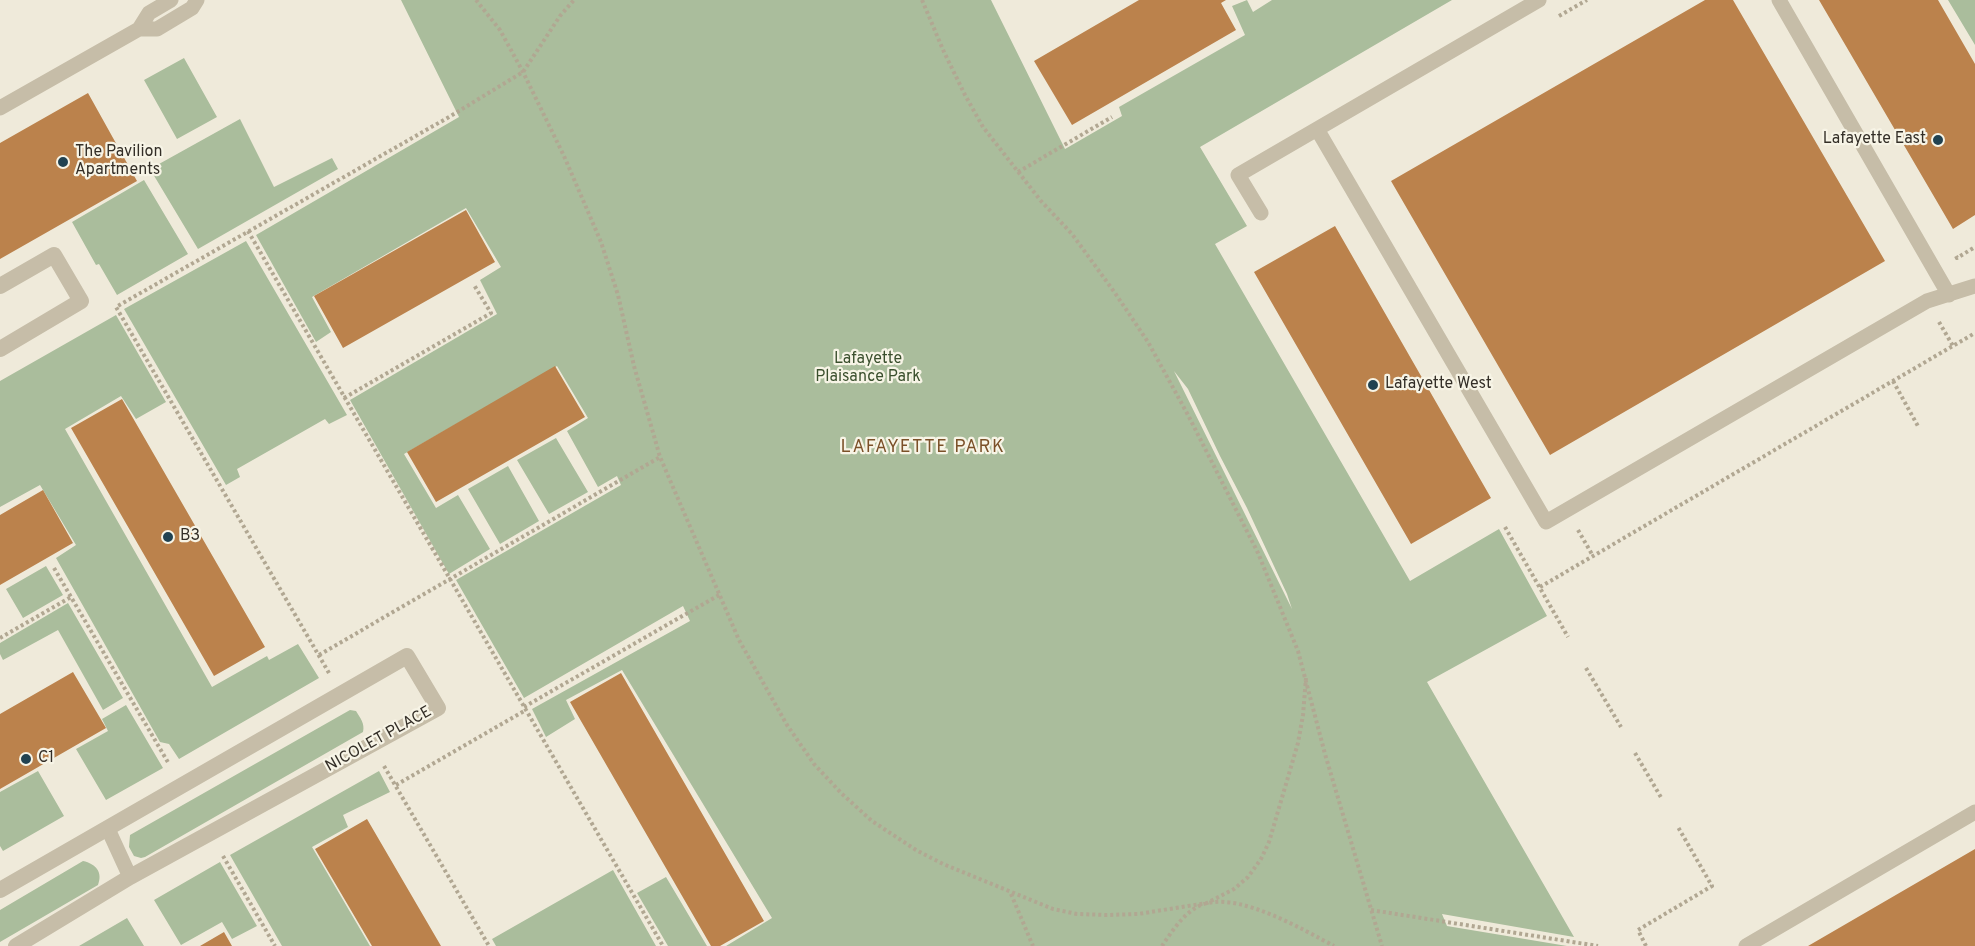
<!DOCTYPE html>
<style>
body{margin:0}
canvas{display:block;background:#efeada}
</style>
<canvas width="1975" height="946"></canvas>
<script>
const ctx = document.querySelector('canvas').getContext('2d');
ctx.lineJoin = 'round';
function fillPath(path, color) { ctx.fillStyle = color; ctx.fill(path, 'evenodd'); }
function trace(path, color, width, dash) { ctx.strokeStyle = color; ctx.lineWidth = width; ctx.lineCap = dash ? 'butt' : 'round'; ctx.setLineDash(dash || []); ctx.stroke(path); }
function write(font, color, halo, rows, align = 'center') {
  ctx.font = font + ' Overpass,sans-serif'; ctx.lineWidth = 4.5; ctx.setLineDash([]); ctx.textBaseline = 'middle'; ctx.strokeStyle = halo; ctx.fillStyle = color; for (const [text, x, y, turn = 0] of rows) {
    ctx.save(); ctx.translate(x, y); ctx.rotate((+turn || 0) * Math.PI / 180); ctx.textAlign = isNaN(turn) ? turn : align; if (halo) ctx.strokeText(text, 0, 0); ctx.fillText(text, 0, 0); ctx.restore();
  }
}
fillPath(new Path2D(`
 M 401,0 L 991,0 L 1065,149 L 1122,116 L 1119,107 L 1245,35 L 1232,6 L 1247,0 L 1253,12 L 1272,0 L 1452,0 L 1200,147 L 1247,226 L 1215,244 L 1410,581 L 1499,529 L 1547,616 L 1427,682 L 1574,937 L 1442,914 L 1447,926 L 1567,946 L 726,946 L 772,918 L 622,670 L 566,700 L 575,719 L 546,737 L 532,709 L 690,621 L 683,606 L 524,698 L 456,580 L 621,485 L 617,476 L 598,487 L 567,431 L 588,418 L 557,366 L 404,454 L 436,508 L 458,495 L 490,549 L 449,574 L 350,400 L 497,314 L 480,280 L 501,267 L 466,208 L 312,297 L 331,332 L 316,342 L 256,235 L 459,117 ZM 1174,371 L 1188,389 L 1220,456 L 1247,508 L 1287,594 L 1292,609 Z
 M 1948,0 L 1975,0 L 1975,45 Z
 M 184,58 L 217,117 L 177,139 L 144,80 Z
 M 240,119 L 274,187 L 332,158 L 338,169 L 198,249 L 150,169 Z
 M 144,180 L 188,254 L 117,295 L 99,264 L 96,265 L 72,222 Z
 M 246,241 L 347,415 L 329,424 L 325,419 L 237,469 L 240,477 L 226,485 L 124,309 Z
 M 116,315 L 166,402 L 136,419 L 121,396 L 65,429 L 212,687 L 267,656 L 269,660 L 298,644 L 319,678 L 179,759 L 169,744 L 160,742 L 56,558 L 76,545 L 40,485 L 0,507 L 0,381 Z
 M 556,438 L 588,492 L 549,514 L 517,460 Z
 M 508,466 L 539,521 L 500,544 L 468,489 Z
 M 46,566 L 63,595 L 23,618 L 6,589 Z
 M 68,603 L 123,698 L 103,710 L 58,630 L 3,660 L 0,654 L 0,643 Z
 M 126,705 L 163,768 L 106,800 L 76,749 L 108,731 L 102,719 Z
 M 350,710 L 356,711 C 360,718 365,723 363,732 L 145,857 L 141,858 L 134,856 L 129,847 L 130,835 Z
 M 38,771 L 64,816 L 3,851 L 0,846 L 0,792 Z
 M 379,771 L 390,792 L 343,815 L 348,827 L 312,847 L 370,946 L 282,946 L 230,855 Z
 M 83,861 C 96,864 103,872 98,885 L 0,942 L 0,910 Z
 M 220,862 L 257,926 L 232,939 L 222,922 L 181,945 L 154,900 Z
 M 613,870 L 656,946 L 496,946 L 492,939 Z
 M 666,877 L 707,946 L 668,946 L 637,893 Z
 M 127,918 L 144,946 L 79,946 Z`), '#aabd9c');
fillPath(new Path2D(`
 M 1139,0 L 1226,0 L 1221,3 L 1236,30 L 1072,125 L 1034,61 Z
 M 1705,0 L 1733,0 L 1885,261 L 1550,455 L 1391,181 Z
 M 1819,0 L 1938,0 L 1975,64 L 1975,215 L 1953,229 Z
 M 88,93 L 137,181 L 0,259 L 0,143 Z
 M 466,210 L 495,262 L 343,348 L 314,296 Z
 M 1335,226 L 1491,498 L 1411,544 L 1254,272 Z
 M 555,366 L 585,417 L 436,502 L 407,452 Z
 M 122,399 L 265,647 L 214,676 L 71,428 Z
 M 43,490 L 73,543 L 0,585 L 0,515 Z
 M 73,672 L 106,728 L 0,789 L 0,714 Z
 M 621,673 L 764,921 L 720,946 L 711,946 L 570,702 Z
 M 367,819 L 441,946 L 372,946 L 315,849 Z
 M 1975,849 L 1975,946 L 1808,946 Z
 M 224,932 L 232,946 L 200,946 Z`), '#bb824c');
trace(new Path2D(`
 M 476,0 L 500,30 L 523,72 L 564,156 L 601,242 L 618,295 L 634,366 L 660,457 L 739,640 L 787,725 L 814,764 L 842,794 L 872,821 L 916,850 L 943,864 L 1053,909 L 1077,914 L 1107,915 L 1138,914 L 1207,903 L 1234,889 L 1248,877 L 1261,859 L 1269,842 L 1298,743 L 1303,715 L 1306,678
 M 922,0 L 944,52 L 965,95 L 983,127 L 1041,201 L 1072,234 L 1115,293 L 1148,342 L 1188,415 L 1258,553 L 1298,651 L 1325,754 L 1382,946
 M 1559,16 L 1587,0
 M 1018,172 L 1112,117
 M 248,231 L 663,946
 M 1956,256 L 1957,258 L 1975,247
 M 1939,322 L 1953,346
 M 1893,381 L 1919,428
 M 344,398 L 491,313 L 474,285
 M 1505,527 L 1568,637
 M 1578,530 L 1593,556
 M 54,568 L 169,764
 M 1540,587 L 1975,333
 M 0,638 L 71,597
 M 319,655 L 660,457
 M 1586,668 L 1621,727
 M 329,673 L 116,307 L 449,117 L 523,72 L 560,16 L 574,0
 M 524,707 L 719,595
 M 1635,753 L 1662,799
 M 384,766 L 489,946
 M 396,785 L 526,710
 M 223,856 L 275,946
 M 1011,894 L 1033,946
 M 1371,910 L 1598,946
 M 1162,946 C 1173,930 1187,907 1208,903 C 1244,895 1302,929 1334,946
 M 1646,946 L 1638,930 L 1712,886 L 1678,827`), '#b1a792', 4, [3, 3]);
trace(new Path2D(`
 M 1779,0 L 1949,295
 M 139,29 L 157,29 L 192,8 L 197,0
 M 0,108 L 139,29 L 149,13 L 171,0
 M 1317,129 L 1546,522 L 1927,301 L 1975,286
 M 1261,213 L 1238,175 L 1539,0
 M 108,829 L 130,877
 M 1746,946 L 1975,812`), '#c6bda8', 15);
trace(new Path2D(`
 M 0,286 L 54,255 L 81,301 L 0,349
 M 0,890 L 407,656 L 438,708 L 130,877 L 16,946`), '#c6bda8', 16);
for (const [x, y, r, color] of [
 [1938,140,6,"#214251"],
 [63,162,6,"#214251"],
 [1373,385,6,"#214251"],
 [168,537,6,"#214251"],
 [26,759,6,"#214251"]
]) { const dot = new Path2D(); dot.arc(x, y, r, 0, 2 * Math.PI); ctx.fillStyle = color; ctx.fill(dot); trace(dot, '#f7f4e6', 2); }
write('16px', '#332e27', '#f7f4e6', [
 ["Lafayette East",1926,140,"right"],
 ["The Pavilion",75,153],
 ["Apartments",75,171],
 ["Lafayette West",1385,385],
 ["B3",180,537],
 ["C1",38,759]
], 'left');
write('16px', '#3a4f2d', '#f7f4e6', [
 ["Lafayette",868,360],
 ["Plaisance Park",868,378]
]);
write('16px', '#332e27', '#f7f4e6', [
 ["NICOLET PLACE",379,740,-29]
]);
ctx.letterSpacing = '1.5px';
write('18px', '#7b5028', '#f7f4e6', [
 ["LAFAYETTE PARK",923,448]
]);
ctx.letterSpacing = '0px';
</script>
